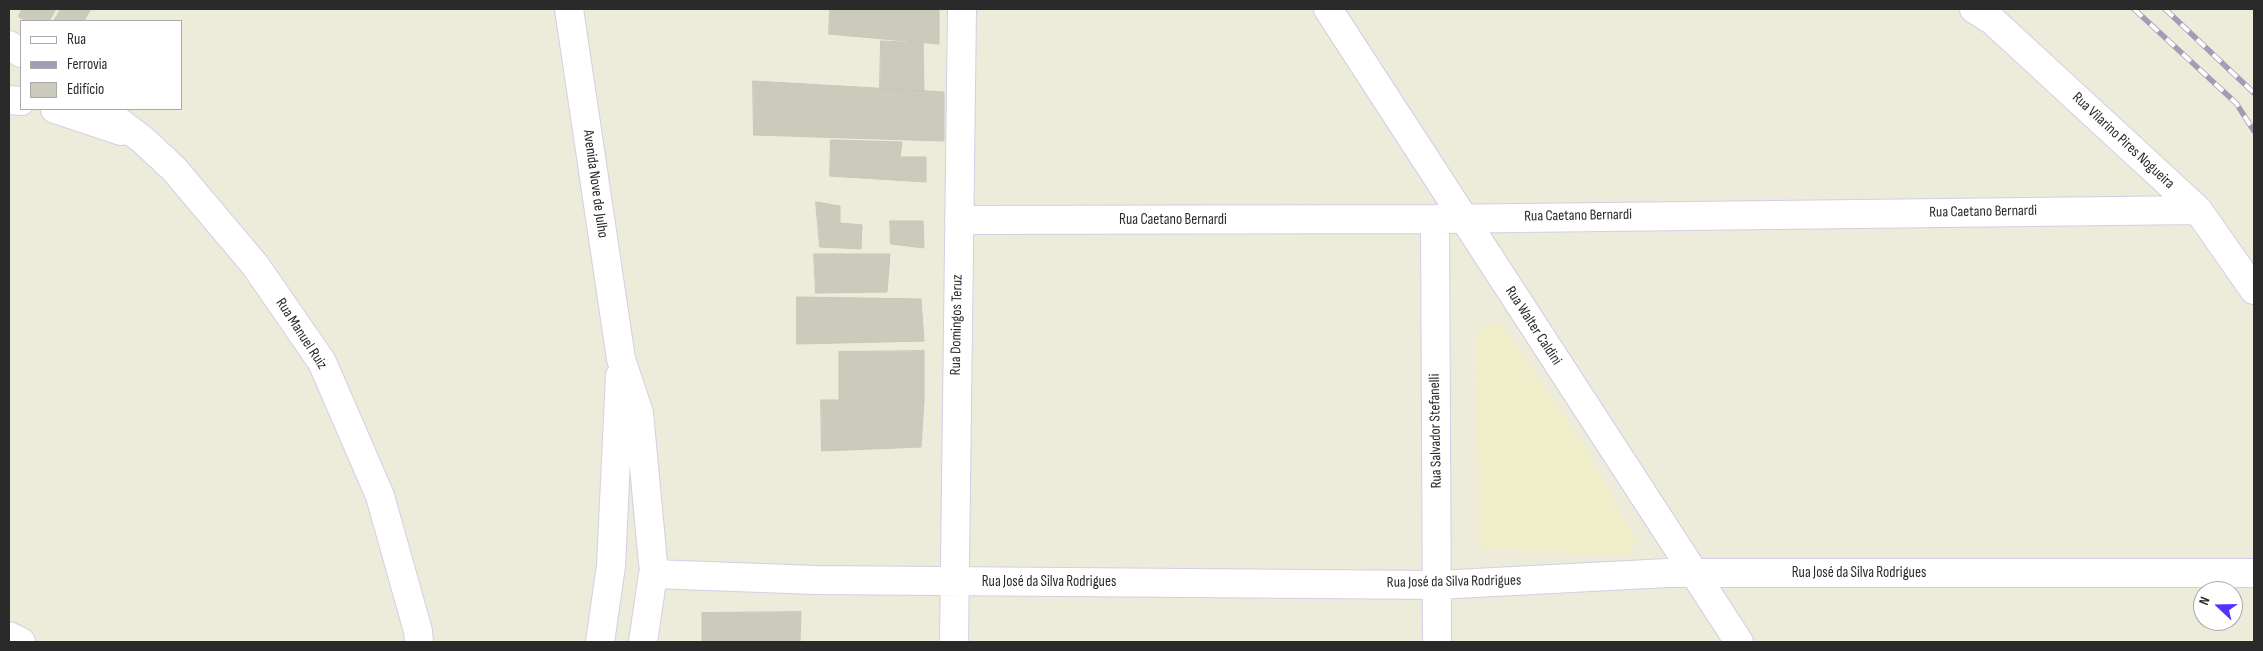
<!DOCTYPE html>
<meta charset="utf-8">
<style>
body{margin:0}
#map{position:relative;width:2263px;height:651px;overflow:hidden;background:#edebda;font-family:"Sofia Sans Condensed",sans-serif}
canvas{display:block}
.frame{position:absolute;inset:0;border:10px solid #2a2a2a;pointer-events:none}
.legend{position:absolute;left:20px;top:20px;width:162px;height:90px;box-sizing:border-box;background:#fff;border:1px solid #aaa;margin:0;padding:6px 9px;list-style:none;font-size:15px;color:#2a2a2a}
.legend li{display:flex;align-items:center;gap:10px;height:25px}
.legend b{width:25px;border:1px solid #aaa}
.north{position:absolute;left:2193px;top:581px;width:50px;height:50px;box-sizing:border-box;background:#fff;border:1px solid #aaa;border-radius:50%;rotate:291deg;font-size:14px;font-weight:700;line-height:20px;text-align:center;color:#2a2a2a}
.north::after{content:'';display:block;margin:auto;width:18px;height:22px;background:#4f35ff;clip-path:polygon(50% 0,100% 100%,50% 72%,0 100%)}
</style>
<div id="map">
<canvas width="2263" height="651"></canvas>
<div class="frame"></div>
<ul class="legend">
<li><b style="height:6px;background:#fff"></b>Rua</li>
<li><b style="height:6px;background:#a19db5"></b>Ferrovia</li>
<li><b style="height:14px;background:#cbcabd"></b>Edifício</li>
</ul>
<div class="north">N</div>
</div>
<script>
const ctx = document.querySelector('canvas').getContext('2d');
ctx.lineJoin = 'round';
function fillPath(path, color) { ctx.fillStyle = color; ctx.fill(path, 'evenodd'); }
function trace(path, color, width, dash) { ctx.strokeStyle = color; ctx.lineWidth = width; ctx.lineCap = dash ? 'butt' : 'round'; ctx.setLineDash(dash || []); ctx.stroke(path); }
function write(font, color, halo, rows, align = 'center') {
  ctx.font = font + ' "Sofia Sans Condensed",sans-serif'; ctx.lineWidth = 5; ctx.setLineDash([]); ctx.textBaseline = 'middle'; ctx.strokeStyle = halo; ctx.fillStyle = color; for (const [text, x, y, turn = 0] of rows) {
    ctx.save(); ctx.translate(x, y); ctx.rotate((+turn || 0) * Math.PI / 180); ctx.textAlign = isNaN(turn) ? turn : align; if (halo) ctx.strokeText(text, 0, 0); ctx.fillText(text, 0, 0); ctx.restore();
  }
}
fillPath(new Path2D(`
 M 1492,324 L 1504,328 L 1587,451 L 1636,542 L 1628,556 L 1481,548 L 1475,341 L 1483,326 Z`), '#f0efc9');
const building = new Path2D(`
 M 22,9 L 56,9 L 49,21 L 26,21 L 19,17 Z
 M 61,9 L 91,9 L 84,21 L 54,21 Z
 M 830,9 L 939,9 L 939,44 L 829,34 Z
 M 881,41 L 923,43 L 924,91 L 880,89 Z
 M 753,81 L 944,92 L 944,141 L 754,135 Z
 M 831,140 L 902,142 L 900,157 L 926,157 L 926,182 L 830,176 Z
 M 816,202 L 840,206 L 840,223 L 862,225 L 861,249 L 820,247 Z
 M 890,221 L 923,221 L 924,248 L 891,244 Z
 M 814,254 L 890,254 L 887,292 L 816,293 Z
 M 797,297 L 921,299 L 924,341 L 797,344 Z
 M 924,351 L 924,400 L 839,400 L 839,352 Z
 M 821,400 L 924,400 L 921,447 L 822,451 Z
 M 801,612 L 800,642 L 702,642 L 702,613 Z`);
fillPath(building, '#cbcabd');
trace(building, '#c8c7b4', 1);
const minor = new Path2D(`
 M 569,9 L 621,359 L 639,413 L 653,563
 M 1328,9 L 1739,642
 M 1974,9 L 1993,21 L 2198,210 L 2254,290
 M 9,45 L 21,53
 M 9,100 L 21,101
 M 55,109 L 121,131
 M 102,109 L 143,140 L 174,169 L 255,265 L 322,362 L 380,496 L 418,631 L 419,642
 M 1435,219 L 1437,642
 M 959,220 L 1435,219 L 2198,210
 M 9,636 L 21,642
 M 600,642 L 611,566 L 620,376
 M 643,642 L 653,574 L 816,580 L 1437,585 L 1667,573 L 2254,573
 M 954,642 L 962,9`);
trace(minor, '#d2d0e4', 30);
trace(minor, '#fff', 28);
const rail = new Path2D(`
 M 2134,9 L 2236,103 L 2254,131
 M 2165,9 L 2254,93`);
trace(rail, '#a19db5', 5.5);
trace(rail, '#fff', 4, [11]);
write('15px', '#2a2a2a', '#fff', [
 ["Rua Vilarino Pires Nogueira",2123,141,43],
 ["Avenida Nove de Julho",595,184,82],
 ["Rua Caetano Bernardi",1983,212,-1],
 ["Rua Caetano Bernardi",1578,216,-1],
 ["Rua Caetano Bernardi",1173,220],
 ["Rua Domingos Teruz",957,325,-89],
 ["Rua Walter Caldini",1533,326,57],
 ["Rua Manuel Ruiz",301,334,57],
 ["Rua Salvador Stefanelli",1436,431,-91],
 ["Rua José da Silva Rodrigues",1859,573],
 ["Rua José da Silva Rodrigues",1049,582],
 ["Rua José da Silva Rodrigues",1454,582,-1]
]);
</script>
